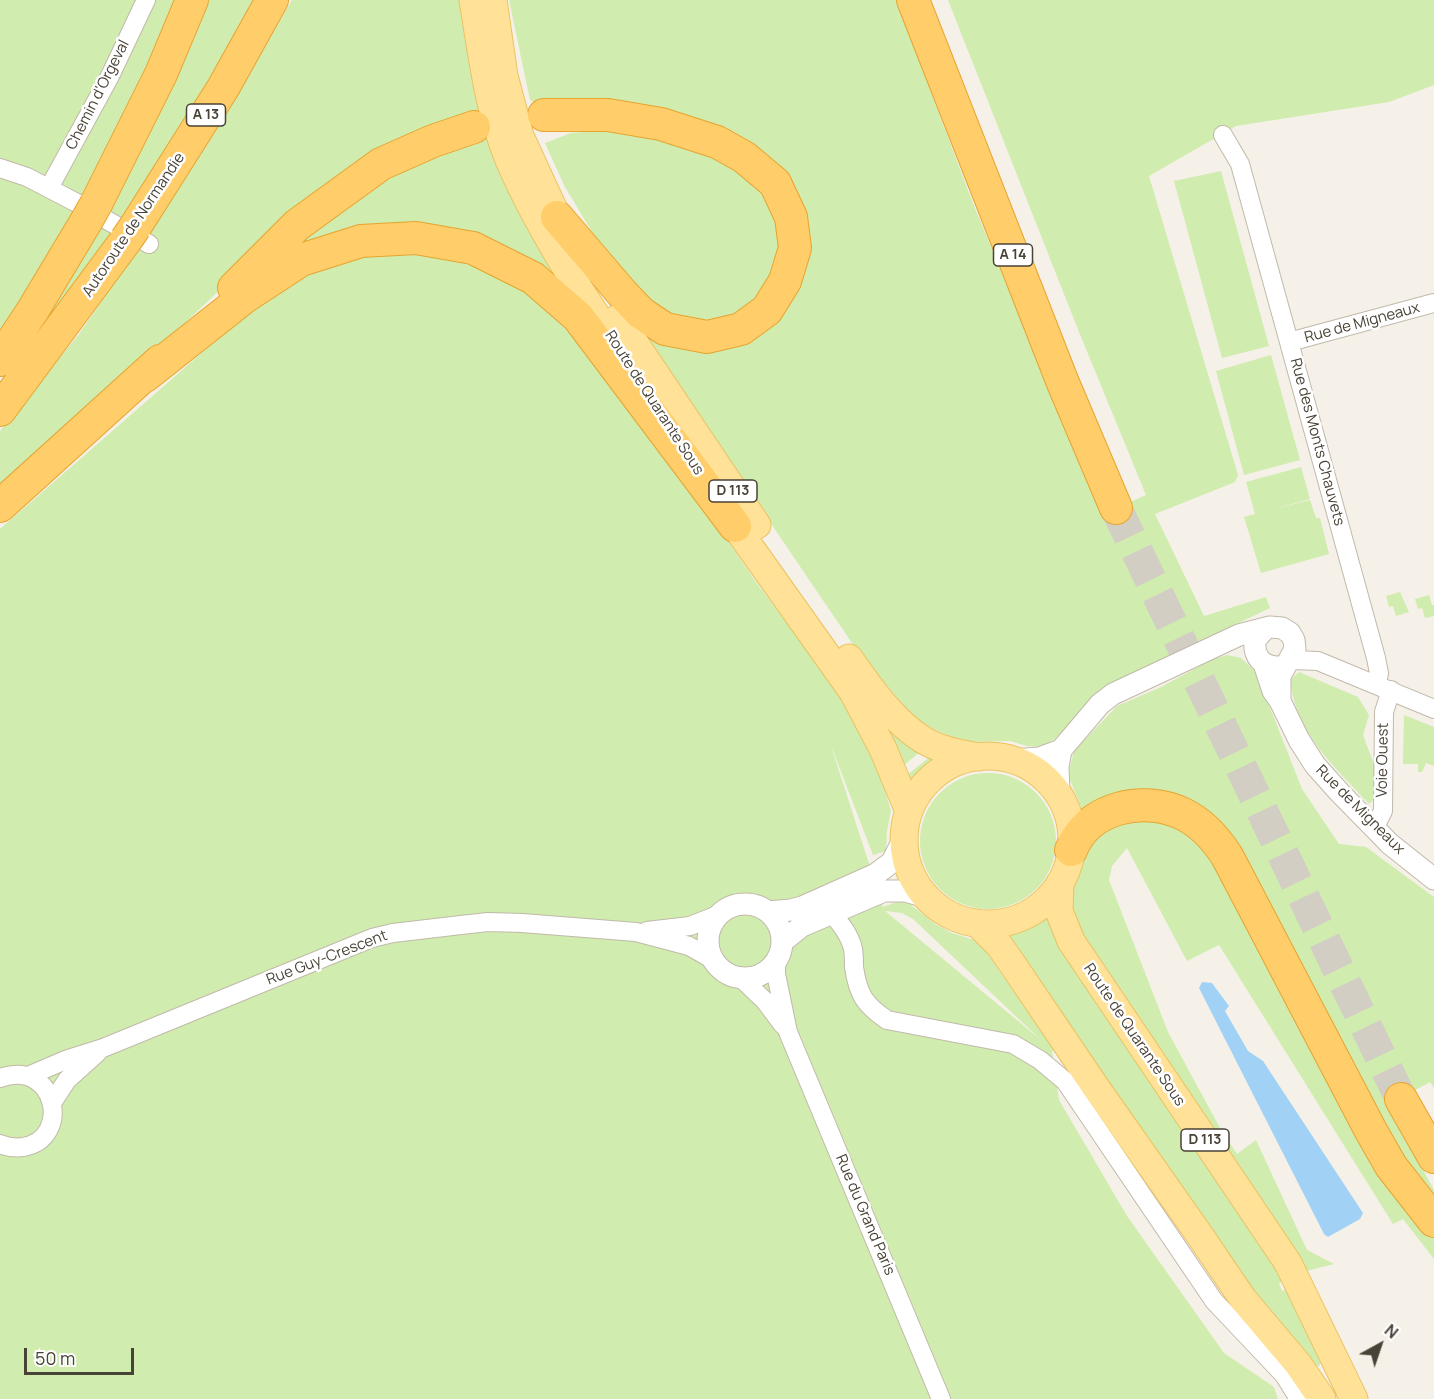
<!DOCTYPE html>
<style>
body{margin:0}
#map{position:relative;width:1434px;height:1399px;overflow:hidden;background:#f5f1e8;font-family:Manrope,sans-serif}
canvas{display:block}
.north{position:absolute;left:1350px;top:1315px;width:60px;height:60px;-webkit-text-stroke:4px #fff;paint-order:stroke;rotate:40deg;font-size:16px;font-weight:700;line-height:24px;text-align:center;color:#494236}
.north::after{content:'';display:block;margin:auto;width:21px;height:27px;background:#494236;clip-path:polygon(50% 0,100% 100%,50% 72%,0 100%)}
.scale{position:absolute;left:24px;top:1348px;width:110px;height:27px;box-sizing:border-box;border:3px solid #494236;border-top:0;padding-left:8px;font-size:18px;line-height:21px;white-space:nowrap;color:#494236;-webkit-text-stroke:4px #fff;paint-order:stroke}
</style>
<div id="map">
<canvas width="1434" height="1399"></canvas>
<div class="north">N</div>
<div class="scale">50 m</div>
</div>
<script>
const ctx = document.querySelector('canvas').getContext('2d');
ctx.lineJoin = 'round';
function fillPath(path, color) { ctx.fillStyle = color; ctx.fill(path, 'evenodd'); }
function trace(path, color, width, dash) { ctx.strokeStyle = color; ctx.lineWidth = width; ctx.lineCap = dash ? 'butt' : 'round'; ctx.setLineDash(dash || []); ctx.stroke(path); }
function write(font, color, halo, rows, align = 'center') {
  ctx.font = font + ' Manrope,sans-serif'; ctx.lineWidth = 5; ctx.setLineDash([]); ctx.textBaseline = 'middle'; ctx.strokeStyle = halo; ctx.fillStyle = color; for (const [text, x, y, turn = 0] of rows) {
    ctx.save(); ctx.translate(x, y); ctx.rotate((+turn || 0) * Math.PI / 180); ctx.textAlign = isNaN(turn) ? turn : align; if (halo) ctx.strokeText(text, 0, 0); ctx.fillText(text, 0, 0); ctx.restore();
  }
}
fillPath(new Path2D(`
 M 0,0 L 177,0 L 112,144 L 55,246 L 0,333 Z
 M 209,0 L 261,0 L 175,149 L 0,384 C 80,262 156,137 209,0 Z
 M 292,0 L 464,0 L 580,306 L 460,237 L 274,267 L 316,224 L 471,123 L 276,237 L 0,497 L 0,431 L 79,334 L 161,215 L 223,120 Z
 M 509,0 L 896,0 L 972,201 L 1102,515 L 1146,495 L 1079,332 L 948,0 L 1434,0 L 1434,85 L 1389,102 L 1236,126 L 1149,176 L 1238,475 L 1235,482 L 1155,514 L 1204,616 L 1266,597 L 1270,608 L 1104,687 L 1056,738 L 1042,747 L 1027,746 L 1010,741 L 964,742 L 938,731 L 916,720 L 856,649 L 639,329 L 712,345 L 801,268 L 772,168 L 547,107 L 530,100 Z
 M 634,129 L 736,163 L 769,197 L 785,238 L 768,296 L 715,327 L 662,314 L 636,293 L 598,242 L 565,187 L 545,143 L 571,133 Z
 M 1221,171 L 1269,346 L 1222,358 L 1174,181 Z
 M 404,249 L 476,263 L 530,287 L 585,334 L 756,582 L 843,699 L 874,750 L 891,811 L 887,831 L 886,851 L 873,855 L 830,743 L 883,907 L 899,901 L 911,905 L 935,924 L 952,933 L 974,940 L 985,950 L 1055,1051 L 1052,1051 L 1059,1100 L 1127,1216 L 1224,1353 L 1274,1387 L 1278,1399 L 0,1399 L 0,529 L 259,303 L 336,256 ZM 885,911 L 902,913 L 913,919 L 1041,1040 Z
 M 1271,355 L 1300,460 L 1244,475 L 1216,371 Z
 M 1301,467 L 1310,499 L 1271,510 L 1310,500 L 1316,518 L 1320,518 L 1329,554 L 1261,573 L 1244,517 L 1255,514 L 1246,482 Z
 M 1400,592 L 1409,612 L 1396,616 L 1393,606 L 1389,607 L 1386,596 Z
 M 1429,595 L 1432,605 L 1434,605 L 1434,616 L 1425,618 L 1422,608 L 1418,609 L 1415,599 Z
 M 1227,655 L 1241,658 L 1256,672 L 1302,789 L 1339,844 L 1366,847 L 1434,897 L 1434,1088 L 1430,1082 L 1388,1105 L 1434,1190 L 1434,1210 L 1415,1187 L 1218,827 L 1083,812 L 1068,775 L 1074,751 L 1117,706 L 1161,687 L 1213,659 Z
 M 1299,672 L 1358,697 L 1369,715 L 1363,735 L 1374,764 L 1374,799 L 1369,804 C 1337,769 1295,733 1291,683 L 1291,679 Z
 M 1404,715 L 1434,727 L 1434,766 L 1426,763 L 1422,772 L 1418,772 L 1418,764 L 1403,764 Z
 M 881,716 L 921,751 L 903,766 Z
 M 931,756 L 934,760 L 911,782 L 907,775 Z
 M920 841a68 68 0 1 1 136 0a68 68 0 1 1-136 0Z
 M 1115,820 L 1174,821 L 1212,854 L 1382,1173 L 1434,1239 L 1434,1259 L 1403,1219 L 1393,1224 L 1219,945 L 1187,961 L 1127,848 L 1112,866 L 1109,880 L 1168,1032 L 1220,1128 L 1237,1154 L 1256,1140 L 1307,1250 L 1334,1264 L 1298,1273 L 1075,933 L 1067,895 C 1078,875 1084,848 1100,831 C 1104,827 1110,824 1115,820 Z
 M 1049,912 L 1263,1243 L 1283,1282 L 1279,1283 L 1282,1291 L 1286,1290 L 1320,1359 L 1321,1362 L 1319,1366 L 1315,1367 L 1254,1299 L 1003,934 L 1025,927 Z`), '#d0ecae');
fillPath(new Path2D(`
 M 1202,982 L 1212,983 L 1229,1006 L 1225,1011 L 1248,1051 L 1263,1061 L 1363,1213 L 1360,1219 L 1328,1237 L 1324,1234 L 1199,988 Z`), '#a1d2f5');
trace(new Path2D(`
 M 1116,508 L 1401,1099`), '#d3cec4', 32, [32, 16]);
const minor = new Path2D(`
 M 1223,135 L 1240,164 L 1376,658 L 1379,673 L 1377,684
 M 0,168 L 27,177 L 75,202 L 149,244
 M 49,188 L 110,76 L 146,0
 M 1289,342 L 1434,303
 M 1288,662 L 1294,660 L 1318,661 L 1434,709
 M 1374,829 L 1383,811 L 1384,712 L 1391,690
 M 831,912 C 840,923 850,935 853,949 C 854,955 854,961 854,967 C 858,995 865,1005 887,1020 L 1013,1044 L 1040,1060 L 1065,1081 L 1214,1301 L 1284,1375 L 1299,1399
 M 647,931 L 690,926 L 718,915
 M 776,961 L 776,974 L 788,1032 L 941,1399
 M 741,978 L 765,1001 L 783,1025
 M 28,1076 L 68,1059 L 103,1048 L 372,938 L 393,933 L 461,925 L 488,922 L 522,923 L 636,932 L 689,946 L 712,959
 M 0,1078 C 56,1058 73,1139 23,1147 C 15,1148 7,1147 0,1144
 M 52,1103 L 67,1080 L 97,1053`);
const tertiary = new Path2D(`
 M 1265,629 L 1255,640 C 1253,656 1262,667 1278,667
 M 1264,664 L 1273,691 L 1280,701 L 1299,740 L 1315,765 L 1340,793 L 1390,844 L 1434,879
 M 1013,760 L 1039,758 L 1061,750
 M 1059,795 L 1058,767 L 1061,750 L 1100,704 L 1113,694 L 1239,635 L 1270,627 L 1282,628 L 1290,633 L 1294,640 L 1295,649 L 1280,676 L 1280,701
 M708 941a37 37 0 1 1 74 0a37 37 0 1 1-74 0Z
 M 768,912 L 791,910 L 802,907 L 876,874 L 892,862 L 905,836
 M 782,942 L 802,926 L 884,891 L 905,891 L 929,898`);
const primary = new Path2D(`
 M 473,0 C 482,54 488,109 509,160 C 538,227 578,288 618,349
 M 493,0 L 504,76 L 520,136 L 554,210
 M 618,318 L 757,525
 M 723,509 L 853,692 L 883,749 L 909,811
 M 849,658 C 870,688 899,730 933,745 C 948,752 963,754 979,757
 M904 840a84 84 0 1 1 168 0a84 84 0 1 1-168 0Z
 M 1060,883 L 1059,911 L 1071,941 L 1288,1263 L 1354,1399
 M 977,923 L 999,945 L 1011,962 L 1097,1089 L 1201,1237 L 1243,1299 L 1298,1364 L 1322,1399`);
const motorway = new Path2D(`
 M 913,0 L 1063,383 L 1116,508
 M 544,115 L 608,115 L 661,124 L 717,142 L 744,157 L 775,183 L 791,217 L 795,248 L 785,281 L 767,310 L 741,329 L 707,337 L 665,329 L 641,313 L 622,293 L 557,217
 M 96,204 L 161,74 L 192,0
 M 135,227 L 223,88 L 272,0
 M 234,288 L 297,225 L 381,164 L 433,141 L 474,127
 M 0,360 L 33,310 L 87,220
 M 145,376 L 246,296 L 301,260 L 361,241 L 416,238 L 473,248 L 533,278 L 578,317 L 735,526
 M 0,410 L 126,240
 M 0,506 L 160,361
 M 1071,850 C 1088,807 1143,795 1183,814 C 1202,823 1216,839 1227,856 L 1371,1131 L 1391,1166 L 1434,1221
 M 1401,1099 L 1434,1157`);
trace(minor, '#c1b9aa', 20);
trace(tertiary, '#c1b9aa', 23);
trace(primary, '#ebc260', 29);
trace(motorway, '#e7a430', 34);
trace(minor, '#fff', 18);
trace(tertiary, '#fff', 21);
trace(primary, '#ffe297', 27);
trace(motorway, '#ffcd69', 32);
const motorwayBridge = new Path2D(`
 M 87,220 L 96,204
 M 126,240 L 135,227`);
trace(motorwayBridge, '#e7a430', 34, []);
trace(motorwayBridge, '#ffcd69', 32);
for (const [x, y, w] of [
 [206,115,39],
 [1013,255,39],
 [733,491,48],
 [1205,1140,48]
]) { const box = new Path2D(); box.roundRect(x - w / 2, y - 11, w, 22, 4.5); ctx.fillStyle = '#fff'; ctx.fill(box); trace(box, '#494236', 1.5); }
write('bold 14px', '#494236', null, [
 ["A 13",206,115],
 ["A 14",1013,255],
 ["D 113",733,491],
 ["D 113",1205,1140]
]);
write('15px', '#494236', '#fff', [
 ["Chemin d'Orgeval",98,95,-63],
 ["Autoroute de Normandie",134,225,-56],
 ["Rue de Migneaux",1362,323,-15],
 ["Route de Quarante Sous",654,403,57],
 ["Rue des Monts Chauvets",1317,442,75],
 ["Voie Ouest",1383,760,-89],
 ["Rue de Migneaux",1360,810,45],
 ["Rue Guy-Crescent",327,958,-21],
 ["Route de Quarante Sous",1134,1035,56],
 ["Rue du Grand Paris",865,1215,67]
]);
</script>
